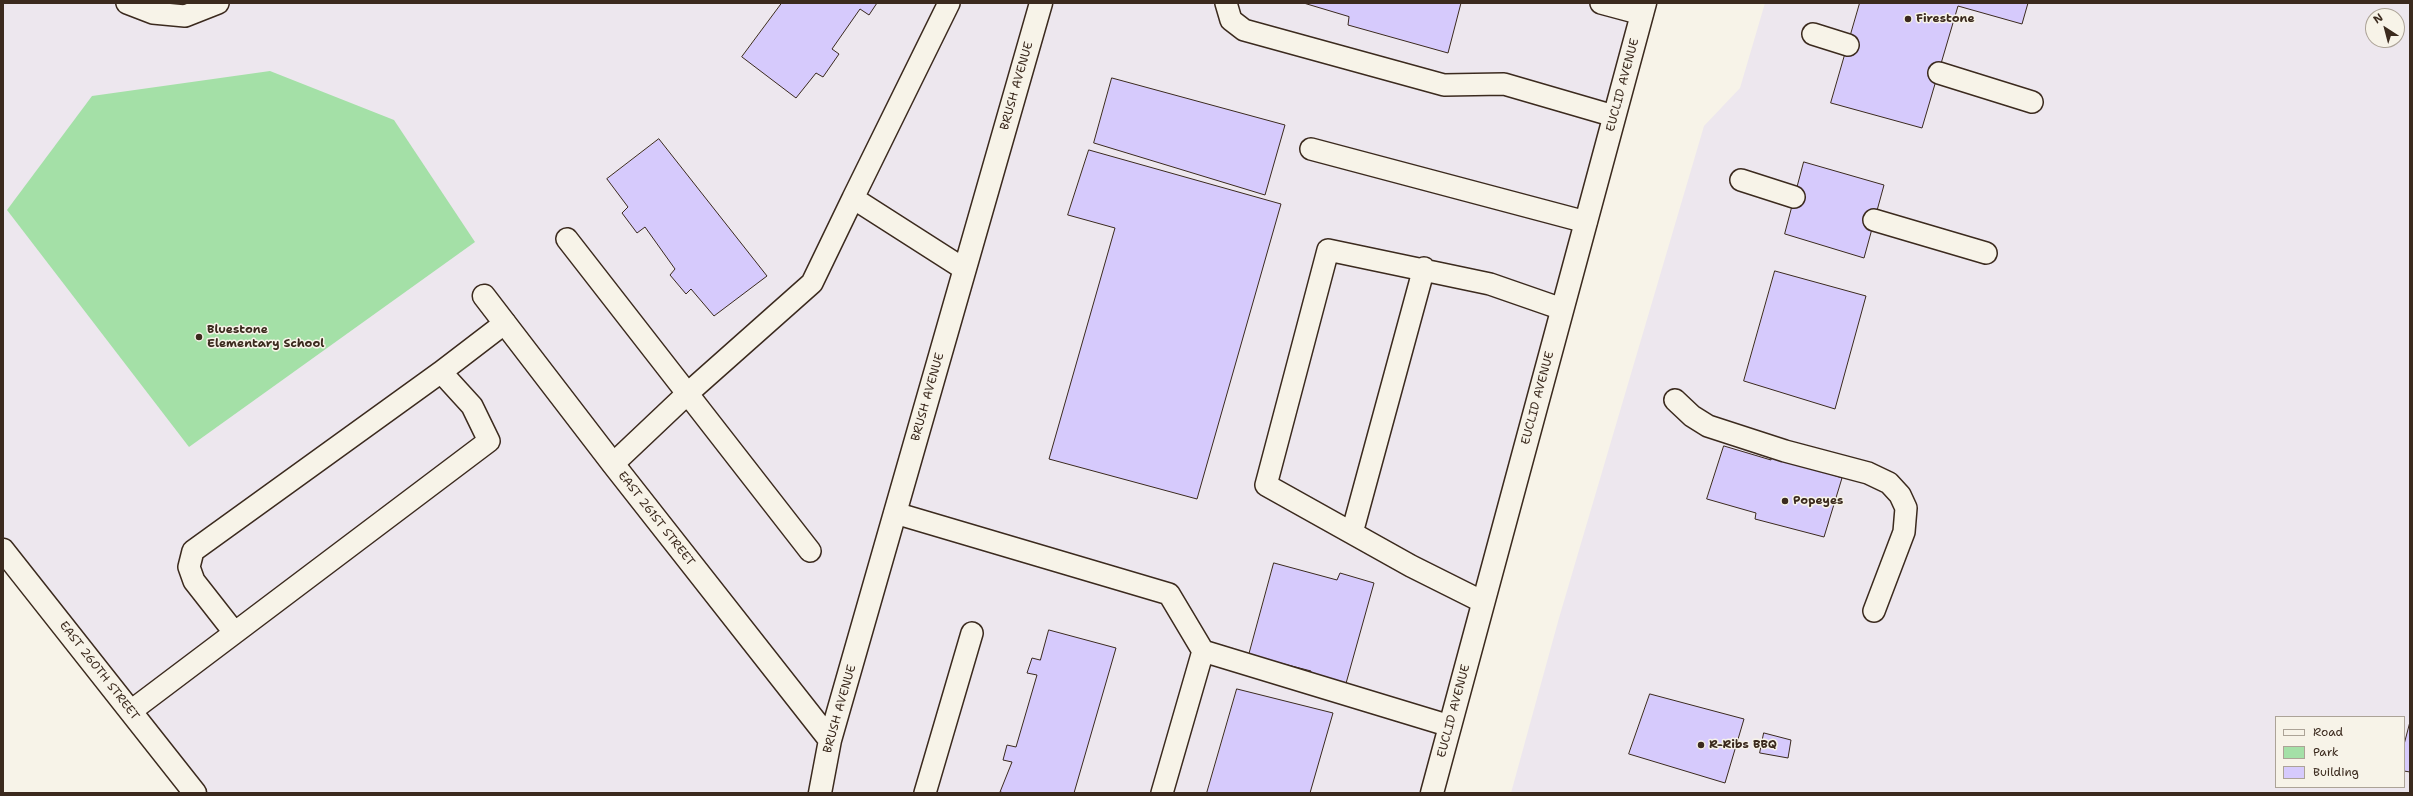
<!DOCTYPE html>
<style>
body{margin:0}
#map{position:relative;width:2413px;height:796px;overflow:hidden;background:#f7f3e8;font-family:"Shantell Sans",sans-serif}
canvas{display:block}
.frame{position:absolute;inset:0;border:4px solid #3b2a1e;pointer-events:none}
.legend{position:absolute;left:2275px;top:716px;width:130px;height:72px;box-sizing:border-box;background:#f7f3e8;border:1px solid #aca397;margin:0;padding:5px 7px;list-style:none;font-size:12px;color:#3b2a1e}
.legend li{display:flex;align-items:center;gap:8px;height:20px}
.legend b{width:20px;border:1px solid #aca397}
.north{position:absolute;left:2365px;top:8px;width:40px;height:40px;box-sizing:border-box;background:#f7f3e8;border:1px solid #aca397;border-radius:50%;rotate:324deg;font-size:11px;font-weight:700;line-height:16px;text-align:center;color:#3b2a1e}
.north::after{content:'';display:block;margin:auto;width:14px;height:18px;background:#3b2a1e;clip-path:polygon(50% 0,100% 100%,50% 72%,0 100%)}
</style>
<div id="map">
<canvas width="2413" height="796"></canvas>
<div class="frame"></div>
<ul class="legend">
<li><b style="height:5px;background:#f7f3e8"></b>Road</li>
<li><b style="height:11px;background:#a4e0a7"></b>Park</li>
<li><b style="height:11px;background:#d6cafc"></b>Building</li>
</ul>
<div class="north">N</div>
</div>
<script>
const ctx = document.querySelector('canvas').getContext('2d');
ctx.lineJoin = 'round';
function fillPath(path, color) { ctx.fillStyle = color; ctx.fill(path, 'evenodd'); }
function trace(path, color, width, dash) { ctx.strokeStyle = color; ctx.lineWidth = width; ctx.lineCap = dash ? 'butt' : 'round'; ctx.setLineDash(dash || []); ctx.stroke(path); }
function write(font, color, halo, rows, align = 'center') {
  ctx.font = font + ' "Shantell Sans",sans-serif'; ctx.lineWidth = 3; ctx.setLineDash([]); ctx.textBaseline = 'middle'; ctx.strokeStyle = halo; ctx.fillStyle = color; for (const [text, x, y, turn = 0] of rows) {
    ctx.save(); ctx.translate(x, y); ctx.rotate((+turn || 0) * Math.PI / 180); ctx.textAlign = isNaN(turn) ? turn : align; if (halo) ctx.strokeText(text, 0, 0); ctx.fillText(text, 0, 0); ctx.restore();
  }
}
fillPath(new Path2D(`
 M 3,3 L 1645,3 L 1432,793 L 195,793 L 3,550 Z
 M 1765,3 L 2410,3 L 2410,793 L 1511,793 L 1559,618 L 1704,126 L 1740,88 ZM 2373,16 L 2397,16 L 2397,40 L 2373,40 ZM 2276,717 L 2404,717 L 2404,787 L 2276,787 Z`), '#ede7ee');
fillPath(new Path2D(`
 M 270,71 L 394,120 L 475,242 L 189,447 L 7,210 L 92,96 Z`), '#a4e0a7');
const building = new Path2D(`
 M 782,3 L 877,3 L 869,15 L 860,9 L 832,49 L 839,54 L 823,77 L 816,73 L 796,98 L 742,57 Z
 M 1304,3 L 1461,3 L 1448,53 L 1348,25 L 1349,17 Z
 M 1860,3 L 2028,3 L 2022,24 L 1958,6 L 1922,128 L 1831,103 Z
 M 1112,78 L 1285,125 L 1265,195 L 1094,143 Z
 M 659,139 L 767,276 L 714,316 L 691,289 L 686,294 L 670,275 L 675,269 L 645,227 L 637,233 L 622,213 L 628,207 L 607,179 Z
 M 1089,150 L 1281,204 L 1197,499 L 1049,459 L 1115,228 L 1068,215 Z
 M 1804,162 L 1884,185 L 1864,258 L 1785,234 Z
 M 1775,271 L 1866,296 L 1835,409 L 1744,381 Z
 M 1724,446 L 1771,460 L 1772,454 L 1842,478 L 1824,537 L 1755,519 L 1756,513 L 1707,499 Z
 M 1274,563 L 1337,580 L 1340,573 L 1374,583 L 1345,687 L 1309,679 L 1311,671 L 1249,655 Z
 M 1049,630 L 1116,648 L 1074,793 L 1005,793 L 1000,792 L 1012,762 L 1003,760 L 1007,745 L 1016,747 L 1037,675 L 1027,673 L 1032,658 L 1040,660 Z
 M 1237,689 L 1333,713 L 1310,793 L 1207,793 Z
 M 1650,694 L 1744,719 L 1725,783 L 1629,754 Z
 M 2410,722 L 2410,772 L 2404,771 L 2404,745 Z
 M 1764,733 L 1791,740 L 1788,758 L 1760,753 Z`);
fillPath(building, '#d6cafc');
trace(building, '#3b2a1e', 1);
const lane = new Path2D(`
 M 127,3 L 153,13 L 185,16 L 218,3
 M 949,3 L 853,198 L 964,269
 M 1226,3 L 1231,20 L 1244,30 L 1444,85 L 1504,84 L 1614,116
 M 1601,3 L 1642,14
 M 1813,34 L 1848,45
 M 1939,73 L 2032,102
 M 1311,149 L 1586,222
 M 1741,180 L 1794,197
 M 1874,220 L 1986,253
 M 567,239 L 810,551
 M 441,372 L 505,323
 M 1675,400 L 1692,416 L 1708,426 L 1785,451 L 1868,473 L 1889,483 L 1900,495 L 1906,508 L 1904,532 L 1874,611
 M 613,464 L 687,394 L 812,283 L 853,198
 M 895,513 L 1169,594 L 1203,651 L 1450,726
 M 1352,533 L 1424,268
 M 1483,602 L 1411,566 L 1266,485 L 1328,250 L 1490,284 L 1562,309
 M 131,711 L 489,441 L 472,406 L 441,372 L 193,551 L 189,567 L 194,581 L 234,632
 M 925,793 L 972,633
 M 1162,793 L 1203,651`);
const street = new Path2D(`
 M 484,296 L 613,464 L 830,740
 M 820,793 L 830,740 L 1041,3`);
const primary = new Path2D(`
 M 3,550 L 195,793
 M 1432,793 L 1645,3`);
trace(lane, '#3b2a1e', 24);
trace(street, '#3b2a1e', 25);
trace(primary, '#3b2a1e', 25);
trace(lane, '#f7f3e8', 21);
trace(street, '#f7f3e8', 22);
trace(primary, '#f7f3e8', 22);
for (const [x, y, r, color] of [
 [1908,19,4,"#3b2a1e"],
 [199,337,4,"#3b2a1e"],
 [1785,501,4,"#3b2a1e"],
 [1701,745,4,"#3b2a1e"]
]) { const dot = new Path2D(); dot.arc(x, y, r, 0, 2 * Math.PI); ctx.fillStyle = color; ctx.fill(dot); trace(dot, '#f7f3e8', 1.5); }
write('bold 12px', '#3b2a1e', '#f7f3e8', [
 ["Firestone",1916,19],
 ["Bluestone",207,330],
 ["Elementary School",207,344],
 ["Popeyes",1793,501],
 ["R-Ribs BBQ",1709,745]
], 'left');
write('12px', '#3b2a1e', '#f7f3e8', [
 ["EUCLID AVENUE",1623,85,-75],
 ["BRUSH AVENUE",1017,86,-74],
 ["BRUSH AVENUE",928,397,-74],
 ["EUCLID AVENUE",1538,398,-75],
 ["EAST 261ST STREET",656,519,52],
 ["EAST 260TH STREET",99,671,52],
 ["BRUSH AVENUE",840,709,-74],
 ["EUCLID AVENUE",1454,711,-75]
]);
</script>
